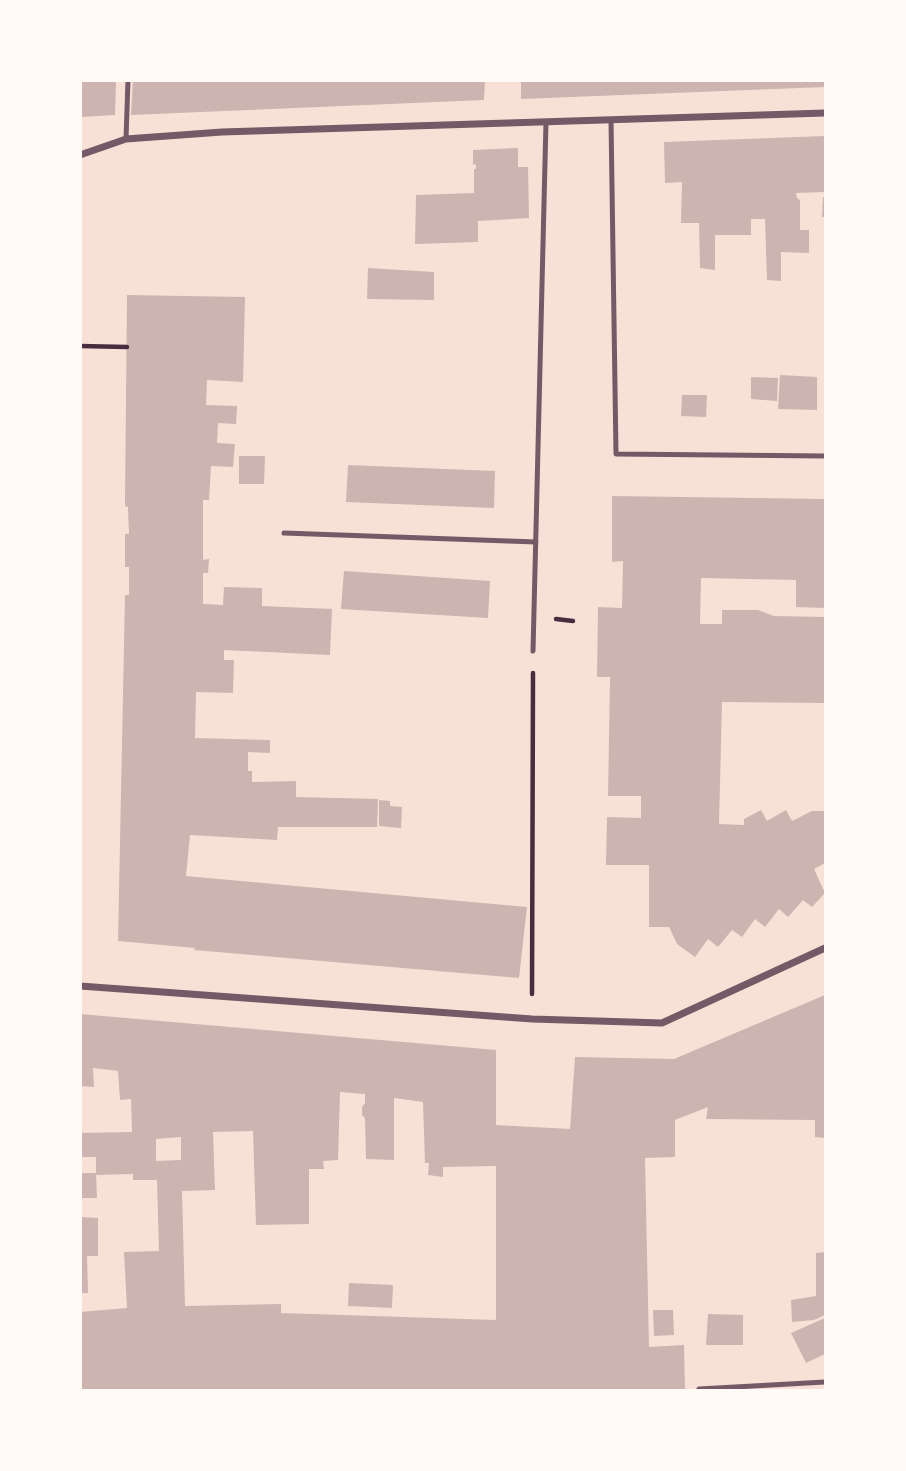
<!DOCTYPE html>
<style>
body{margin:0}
#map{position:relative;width:906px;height:1471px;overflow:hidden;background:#f7e1d7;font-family:"Fira Sans",sans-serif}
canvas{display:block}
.frame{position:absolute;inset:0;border:82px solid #fffaf5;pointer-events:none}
</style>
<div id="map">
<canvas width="906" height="1471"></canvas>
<div class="frame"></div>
</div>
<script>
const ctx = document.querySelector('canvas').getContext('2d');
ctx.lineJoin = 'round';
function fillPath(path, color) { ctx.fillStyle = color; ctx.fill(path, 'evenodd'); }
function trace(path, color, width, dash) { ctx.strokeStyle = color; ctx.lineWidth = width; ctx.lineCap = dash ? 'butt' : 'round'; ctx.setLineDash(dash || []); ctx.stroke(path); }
fillPath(new Path2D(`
 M 80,80 L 116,80 L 115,115 L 80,117 Z
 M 133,80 L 485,80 L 484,100 L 131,115 Z
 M 521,80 L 825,80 L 825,87 L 521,99 Z
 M 825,136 L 825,192 L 796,193 L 797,198 L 800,200 L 800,230 L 809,230 L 809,253 L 781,252 L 781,281 L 767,280 L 765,219 L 751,219 L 751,235 L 715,235 L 715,270 L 700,268 L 699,223 L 681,223 L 682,182 L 665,183 L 664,142 Z
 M 518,148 L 518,167 L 528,167 L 529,218 L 478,221 L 478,242 L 415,244 L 416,195 L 474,193 L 474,169 L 476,169 L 476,164 L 473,165 L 473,150 Z
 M 823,197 L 825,197 L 825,217 L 822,217 Z
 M 368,268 L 434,272 L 434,300 L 367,299 Z
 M 127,295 L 245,297 L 243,382 L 207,380 L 206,405 L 237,406 L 236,424 L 218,423 L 217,443 L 235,444 L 233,467 L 211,466 L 209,500 L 203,500 L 203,560 L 209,559 L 208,573 L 203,573 L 203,604 L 223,605 L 224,587 L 262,588 L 262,606 L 332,609 L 330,655 L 224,650 L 224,660 L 234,660 L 233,693 L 196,692 L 195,738 L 270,740 L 270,753 L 248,752 L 248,771 L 252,771 L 252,782 L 296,781 L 296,797 L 378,799 L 377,827 L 278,827 L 277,840 L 190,835 L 186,876 L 527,907 L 519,978 L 194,950 L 195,948 L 118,941 L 125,595 L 129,595 L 129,567 L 125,567 L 125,534 L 129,534 L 128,507 L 125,506 L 125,500 Z
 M 780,375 L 817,377 L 817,410 L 778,409 Z
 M 751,377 L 778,378 L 777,401 L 751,399 Z
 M 682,395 L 707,395 L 706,417 L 681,416 Z
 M 239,456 L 265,456 L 264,484 L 239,484 Z
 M 348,465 L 495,471 L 494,508 L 346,502 Z
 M 612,496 L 825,499 L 825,608 L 796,607 L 796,580 L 701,578 L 700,624 L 722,624 L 722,610 L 758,610 L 774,616 L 825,617 L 825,703 L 722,702 L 719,824 L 744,825 L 744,819 L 761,810 L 767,821 L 786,810 L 792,821 L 812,811 L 825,811 L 825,863 L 814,869 L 825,893 L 812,907 L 803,900 L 788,917 L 779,909 L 765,927 L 755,919 L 742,937 L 732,930 L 718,947 L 708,939 L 695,957 L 677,944 L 669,927 L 649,927 L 649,865 L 606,865 L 607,817 L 641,818 L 641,796 L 608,796 L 610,677 L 597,677 L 598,607 L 622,608 L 623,561 L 612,562 Z
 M 344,571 L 490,581 L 488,618 L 341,609 Z
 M 379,800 L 390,801 L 390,806 L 402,807 L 401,828 L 379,826 Z
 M 825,995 L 825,1138 L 815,1137 L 815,1120 L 706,1119 L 708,1107 L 675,1120 L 675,1157 L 645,1158 L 649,1347 L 684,1345 L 685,1390 L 80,1390 L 80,1312 L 127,1308 L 124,1252 L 159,1251 L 157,1180 L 133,1180 L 133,1174 L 96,1175 L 96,1157 L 80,1157 L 80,1133 L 132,1132 L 131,1099 L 120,1100 L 118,1071 L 93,1068 L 94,1087 L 80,1086 L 80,1014 L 496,1050 L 496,1125 L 570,1129 L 575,1057 L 674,1059 ZM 340,1092 L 365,1094 L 365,1103 L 362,1107 L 362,1115 L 365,1118 L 366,1159 L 394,1160 L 394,1098 L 423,1102 L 425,1163 L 429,1163 L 428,1175 L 443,1177 L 443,1167 L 496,1166 L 496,1320 L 281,1313 L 281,1304 L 185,1306 L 182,1191 L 215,1190 L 213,1132 L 253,1131 L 256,1225 L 309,1224 L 309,1169 L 324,1169 L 323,1161 L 338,1160 ZM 181,1137 L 181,1160 L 156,1161 L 156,1139 Z
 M 80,1173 L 96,1173 L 97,1198 L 80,1198 Z
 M 80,1217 L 98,1218 L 98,1256 L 87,1256 L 88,1293 L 80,1293 Z
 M 825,1252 L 825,1315 L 814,1320 L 792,1322 L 791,1300 L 816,1296 L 816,1253 Z
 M 349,1283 L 393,1285 L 392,1308 L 348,1306 Z
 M 653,1310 L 673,1310 L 674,1335 L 654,1336 Z
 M 708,1314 L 743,1315 L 743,1345 L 706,1345 Z
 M 825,1318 L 825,1354 L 806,1363 L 791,1333 Z`), '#ccb4b1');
trace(new Path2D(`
 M 80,346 L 127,347
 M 556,619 L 573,621
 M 532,994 L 533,673`), '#4a2c40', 4.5);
trace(new Path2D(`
 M 611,120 L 616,454 L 825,456
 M 126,139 L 128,80
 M 284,533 L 536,542
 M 533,651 L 546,122
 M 699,1389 L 825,1382`), '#755966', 5);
trace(new Path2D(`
 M 80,155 L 126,139 L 222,132 L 825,113
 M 80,986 L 532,1019 L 662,1023 L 825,948`), '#755966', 7);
</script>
